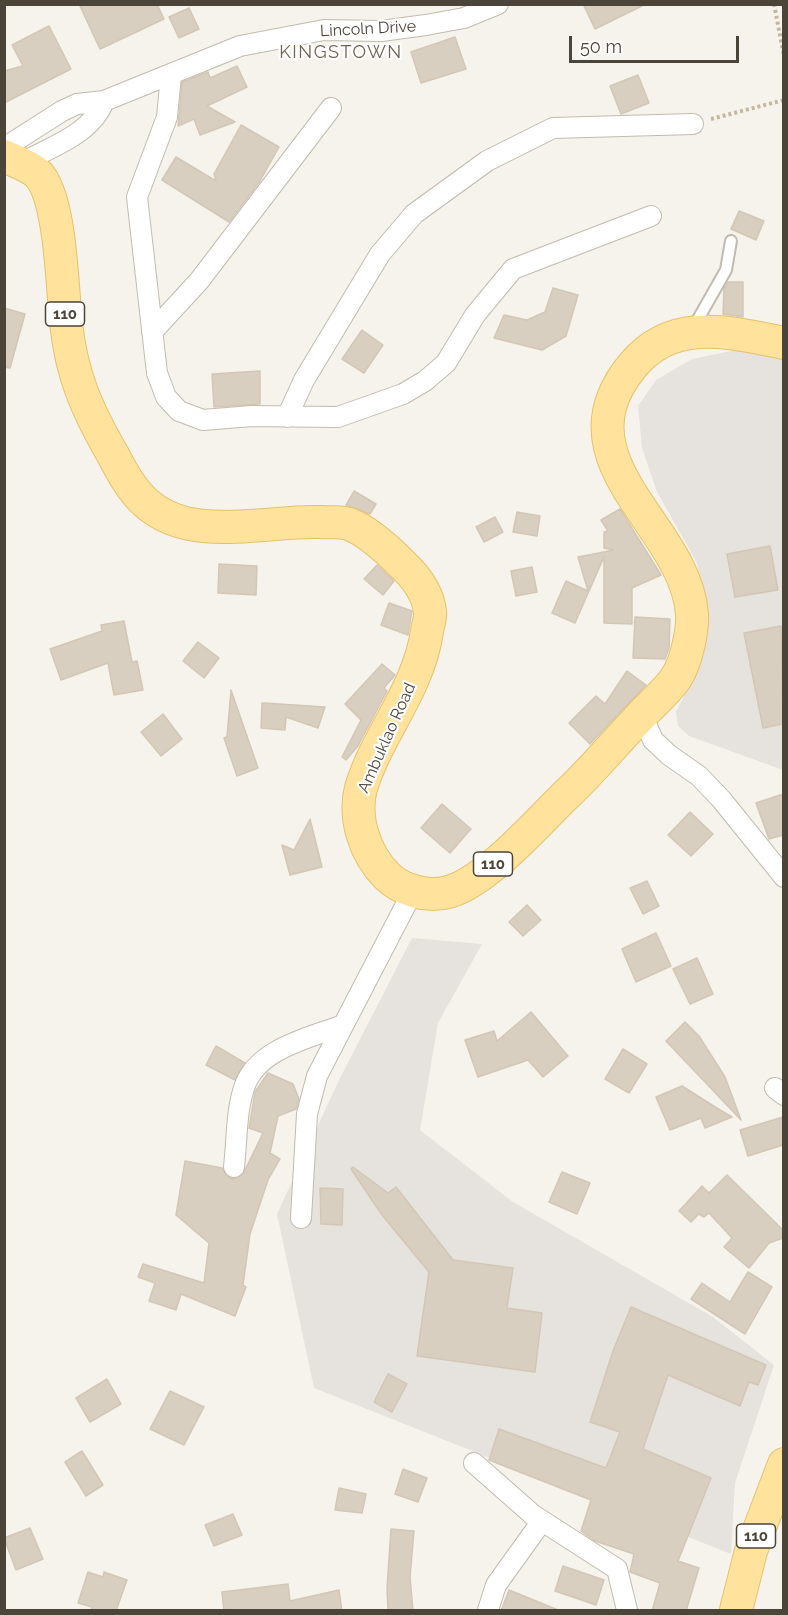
<!DOCTYPE html>
<style>
body{margin:0}
#map{position:relative;width:788px;height:1615px;overflow:hidden;background:#f6f3ec;font-family:Raleway,sans-serif}
canvas{display:block}
.frame{position:absolute;inset:0;border:6px solid #4b4439;pointer-events:none}
.scale{position:absolute;left:569px;top:36px;width:170px;height:27px;box-sizing:border-box;border:3px solid #4b4439;border-top:0;padding-left:8px;font-size:18px;line-height:21px;white-space:nowrap;color:#4b4439;-webkit-text-stroke:4px #fff;paint-order:stroke}
</style>
<div id="map">
<canvas width="788" height="1615"></canvas>
<div class="frame"></div>
<div class="scale">50 m</div>
</div>
<script>
const ctx = document.querySelector('canvas').getContext('2d');
ctx.lineJoin = 'round';
function fillPath(path, color) { ctx.fillStyle = color; ctx.fill(path, 'evenodd'); }
function trace(path, color, width, dash) { ctx.strokeStyle = color; ctx.lineWidth = width; ctx.lineCap = dash ? 'butt' : 'round'; ctx.setLineDash(dash || []); ctx.stroke(path); }
function write(font, color, halo, rows, align = 'center') {
  ctx.font = font + ' Raleway,sans-serif'; ctx.lineWidth = 4.5; ctx.setLineDash([]); ctx.textBaseline = 'middle'; ctx.strokeStyle = halo; ctx.fillStyle = color; for (const [text, x, y, turn = 0] of rows) {
    ctx.save(); ctx.translate(x, y); ctx.rotate((+turn || 0) * Math.PI / 180); ctx.textAlign = isNaN(turn) ? turn : align; if (halo) ctx.strokeText(text, 0, 0); ctx.fillText(text, 0, 0); ctx.restore();
  }
}
fillPath(new Path2D(`
 M 736,350 L 783,357 L 783,770 L 689,736 L 678,726 L 676,711 L 698,671 L 708,615 L 697,563 L 657,492 L 642,448 L 638,406 L 656,380 L 692,359 Z
 M 412,938 L 482,944 L 438,1023 L 420,1130 L 513,1202 L 713,1317 L 774,1365 L 735,1483 L 731,1554 L 314,1388 L 277,1214 L 339,1080 Z`), '#e6e2dd');
const building = new Path2D(`
 M 79,4 L 157,4 L 164,19 L 100,49 Z
 M 583,4 L 646,4 L 595,29 Z
 M 189,8 L 199,29 L 179,38 L 169,17 Z
 M 49,26 L 71,69 L 4,103 L 4,71 L 23,66 L 12,45 Z
 M 455,37 L 466,69 L 421,83 L 411,52 Z
 M 237,66 L 247,87 L 207,106 L 235,122 L 200,135 L 194,119 L 178,126 L 182,82 L 208,72 L 210,78 Z
 M 638,75 L 649,103 L 621,114 L 610,86 Z
 M 241,125 L 279,147 L 260,181 L 229,222 L 162,180 L 176,157 L 216,181 L 214,174 Z
 M 739,211 L 764,221 L 756,240 L 731,229 Z
 M 728,282 L 743,282 L 743,317 L 723,314 L 724,289 Z
 M 553,288 L 578,295 L 566,336 L 542,350 L 494,338 L 504,315 L 527,320 L 545,312 Z
 M 4,308 L 25,314 L 10,368 L 4,367 Z
 M 362,330 L 383,345 L 364,373 L 342,359 Z
 M 260,371 L 260,404 L 214,407 L 212,374 Z
 M 354,491 L 376,504 L 370,514 L 346,505 Z
 M 620,509 L 661,575 L 632,588 L 632,624 L 604,623 L 604,557 L 575,623 L 552,613 L 566,581 L 588,591 L 578,557 L 614,550 L 604,548 L 604,532 L 608,531 L 601,520 Z
 M 517,512 L 540,516 L 537,536 L 513,532 Z
 M 495,517 L 503,532 L 484,542 L 476,527 Z
 M 770,546 L 778,590 L 735,597 L 727,554 Z
 M 219,564 L 257,566 L 256,595 L 218,593 Z
 M 377,565 L 394,581 L 383,595 L 364,579 Z
 M 532,567 L 537,592 L 516,596 L 511,571 Z
 M 389,603 L 412,611 L 408,635 L 381,625 Z
 M 635,617 L 670,619 L 669,648 L 665,659 L 633,658 Z
 M 124,621 L 132,662 L 137,661 L 143,690 L 114,695 L 108,663 L 61,680 L 50,649 L 102,631 L 101,625 Z
 M 781,626 L 783,724 L 763,728 L 744,633 Z
 M 198,642 L 219,658 L 204,678 L 183,661 Z
 M 382,664 L 395,675 L 384,688 L 387,691 L 358,746 L 346,760 L 342,757 L 361,720 L 345,704 Z
 M 627,671 L 646,685 L 590,744 L 569,723 L 596,696 L 605,704 Z
 M 231,690 L 258,768 L 237,776 L 224,738 L 227,737 Z
 M 262,703 L 264,703 L 325,707 L 318,728 L 286,717 L 285,730 L 261,728 Z
 M 163,714 L 182,739 L 161,756 L 141,732 Z
 M 783,794 L 783,835 L 769,839 L 756,803 Z
 M 442,804 L 471,829 L 450,853 L 421,828 Z
 M 690,812 L 713,834 L 691,856 L 668,835 Z
 M 310,819 L 322,867 L 290,875 L 282,845 L 294,850 Z
 M 647,881 L 659,906 L 643,914 L 630,888 Z
 M 527,905 L 541,920 L 523,936 L 509,922 Z
 M 656,933 L 671,966 L 636,982 L 622,949 Z
 M 697,958 L 713,994 L 690,1004 L 673,969 Z
 M 531,1012 L 568,1056 L 543,1077 L 528,1060 L 478,1077 L 465,1040 L 494,1031 L 497,1041 Z
 M 685,1022 L 699,1036 L 725,1077 L 741,1120 L 666,1041 Z
 M 216,1046 L 245,1063 L 235,1080 L 206,1065 Z
 M 623,1049 L 647,1064 L 629,1093 L 605,1079 Z
 M 268,1073 L 293,1084 L 299,1099 L 296,1109 L 278,1116 L 270,1153 L 280,1159 L 268,1180 L 250,1234 L 243,1285 L 246,1287 L 235,1316 L 181,1294 L 176,1310 L 149,1301 L 155,1283 L 138,1277 L 143,1264 L 204,1283 L 209,1243 L 176,1215 L 185,1161 L 222,1168 L 227,1176 L 232,1179 L 243,1174 L 263,1133 L 249,1128 L 255,1092 Z
 M 682,1086 L 720,1110 L 732,1117 L 705,1128 L 701,1118 L 670,1130 L 656,1097 Z
 M 783,1117 L 783,1145 L 748,1156 L 740,1130 Z
 M 353,1167 L 388,1193 L 396,1187 L 453,1260 L 513,1268 L 507,1308 L 542,1313 L 535,1372 L 417,1356 L 429,1272 L 382,1215 L 351,1169 Z
 M 562,1172 L 590,1183 L 577,1214 L 549,1202 Z
 M 727,1175 L 783,1230 L 783,1238 L 769,1243 L 749,1268 L 724,1247 L 732,1238 L 709,1213 L 704,1217 L 699,1214 L 691,1222 L 679,1211 L 702,1186 L 709,1193 Z
 M 320,1188 L 343,1189 L 342,1225 L 321,1224 Z
 M 748,1272 L 772,1287 L 745,1334 L 691,1299 L 702,1283 L 730,1302 Z
 M 631,1307 L 766,1365 L 758,1385 L 749,1382 L 740,1406 L 668,1375 L 643,1449 L 711,1478 L 678,1561 L 699,1568 L 686,1611 L 652,1611 L 660,1583 L 630,1572 L 634,1554 L 595,1541 L 581,1531 L 591,1500 L 489,1460 L 499,1429 L 606,1468 L 620,1432 L 590,1422 L 613,1351 Z
 M 388,1374 L 407,1384 L 392,1412 L 374,1402 Z
 M 107,1379 L 121,1404 L 90,1422 L 76,1398 Z
 M 170,1391 L 204,1407 L 184,1445 L 150,1429 Z
 M 82,1451 L 103,1485 L 86,1496 L 65,1462 Z
 M 403,1469 L 427,1478 L 418,1502 L 395,1494 Z
 M 339,1488 L 366,1494 L 362,1513 L 335,1510 Z
 M 233,1514 L 242,1535 L 214,1546 L 205,1525 Z
 M 30,1528 L 43,1559 L 16,1570 L 4,1538 Z
 M 391,1529 L 414,1531 L 410,1577 L 413,1611 L 388,1611 L 387,1588 Z
 M 563,1566 L 604,1580 L 596,1605 L 555,1591 Z
 M 88,1572 L 103,1577 L 104,1572 L 127,1580 L 116,1611 L 91,1611 L 92,1607 L 78,1603 Z
 M 288,1584 L 290,1601 L 339,1590 L 342,1611 L 224,1611 L 222,1592 Z
 M 509,1590 L 558,1610 L 558,1611 L 501,1611 Z`);
fillPath(building, '#d8cfc1');
trace(building, '#d3c7b4', 1.5);
const service = new Path2D(`
 M 693,328 L 726,270 L 731,241`);
const minor = new Path2D(`
 M 171,75 L 167,117 L 137,197 L 157,373 L 166,397 L 179,411 L 203,420 L 252,416 L 338,417 L 403,394 L 425,381 L 446,363 L 475,315 L 513,269 L 651,216
 M 4,148 L 62,111 L 77,104 L 104,101 L 240,46 L 324,30 L 381,31 L 426,25 L 464,18 L 498,4
 M 20,164 C 50,147 91,135 104,101
 M 152,332 L 199,281 L 331,108
 M 287,417 L 304,380 L 380,254 L 414,214 L 487,161 L 553,128 L 693,124
 M 642,715 L 653,740 L 669,755 L 699,776 L 721,799 L 784,877
 M 775,1088 L 784,1095
 M 234,1167 C 237,1141 236,1112 244,1088 C 256,1049 309,1038 343,1025
 M 301,1218 L 307,1114 L 317,1076 L 413,891
 M 474,1463 L 533,1515 L 617,1569 L 627,1610
 M 488,1610 L 496,1585 L 542,1521`);
const primary = new Path2D(`
 M 4,156 C 14,161 30,166 38,174 C 61,198 62,287 66,322 C 71,374 87,410 113,455 C 122,472 131,489 145,502 C 190,544 266,520 320,522 C 329,523 341,521 349,524 C 368,531 388,550 402,564 C 416,577 428,592 430,612 C 431,618 428,624 427,631 C 419,689 378,733 361,788 C 353,818 365,854 387,876 C 401,890 428,898 448,892 C 485,883 537,823 565,796 C 591,772 613,745 637,720 C 649,706 666,693 676,678 C 686,663 693,631 692,614 C 686,525 553,461 633,365 C 673,317 730,332 784,343
 M 736,1610 L 751,1551 L 784,1464`);
trace(service, '#c2bbae', 14);
trace(minor, '#c2bbae', 22);
trace(primary, '#e6c16a', 34);
trace(new Path2D(`
 M 774,4 L 784,56
 M 711,119 L 784,100`), '#c4b79f', 4, [3, 3]);
trace(service, '#fff', 10);
trace(minor, '#fff', 20);
trace(primary, '#ffe39c', 32);
for (const [x, y, w] of [
 [65,314,39],
 [493,864,39],
 [756,1536,39]
]) { const box = new Path2D(); box.roundRect(x - w / 2, y - 12, w, 24, 4.5); ctx.fillStyle = '#fff'; ctx.fill(box); trace(box, '#4b4439', 1.5); }
write('bold 15px', '#4b4439', null, [
 ["110",65,314],
 ["110",493,864],
 ["110",756,1536]
]);
write('16px', '#4b4439', '#fff', [
 ["Lincoln Drive",368,29,-3],
 ["Ambuklao Road",387,738,-66]
]);
ctx.letterSpacing = '1.5px';
write('18px', '#6e6250', '#fff', [
 ["KINGSTOWN",341,53]
]);
ctx.letterSpacing = '0px';
</script>
